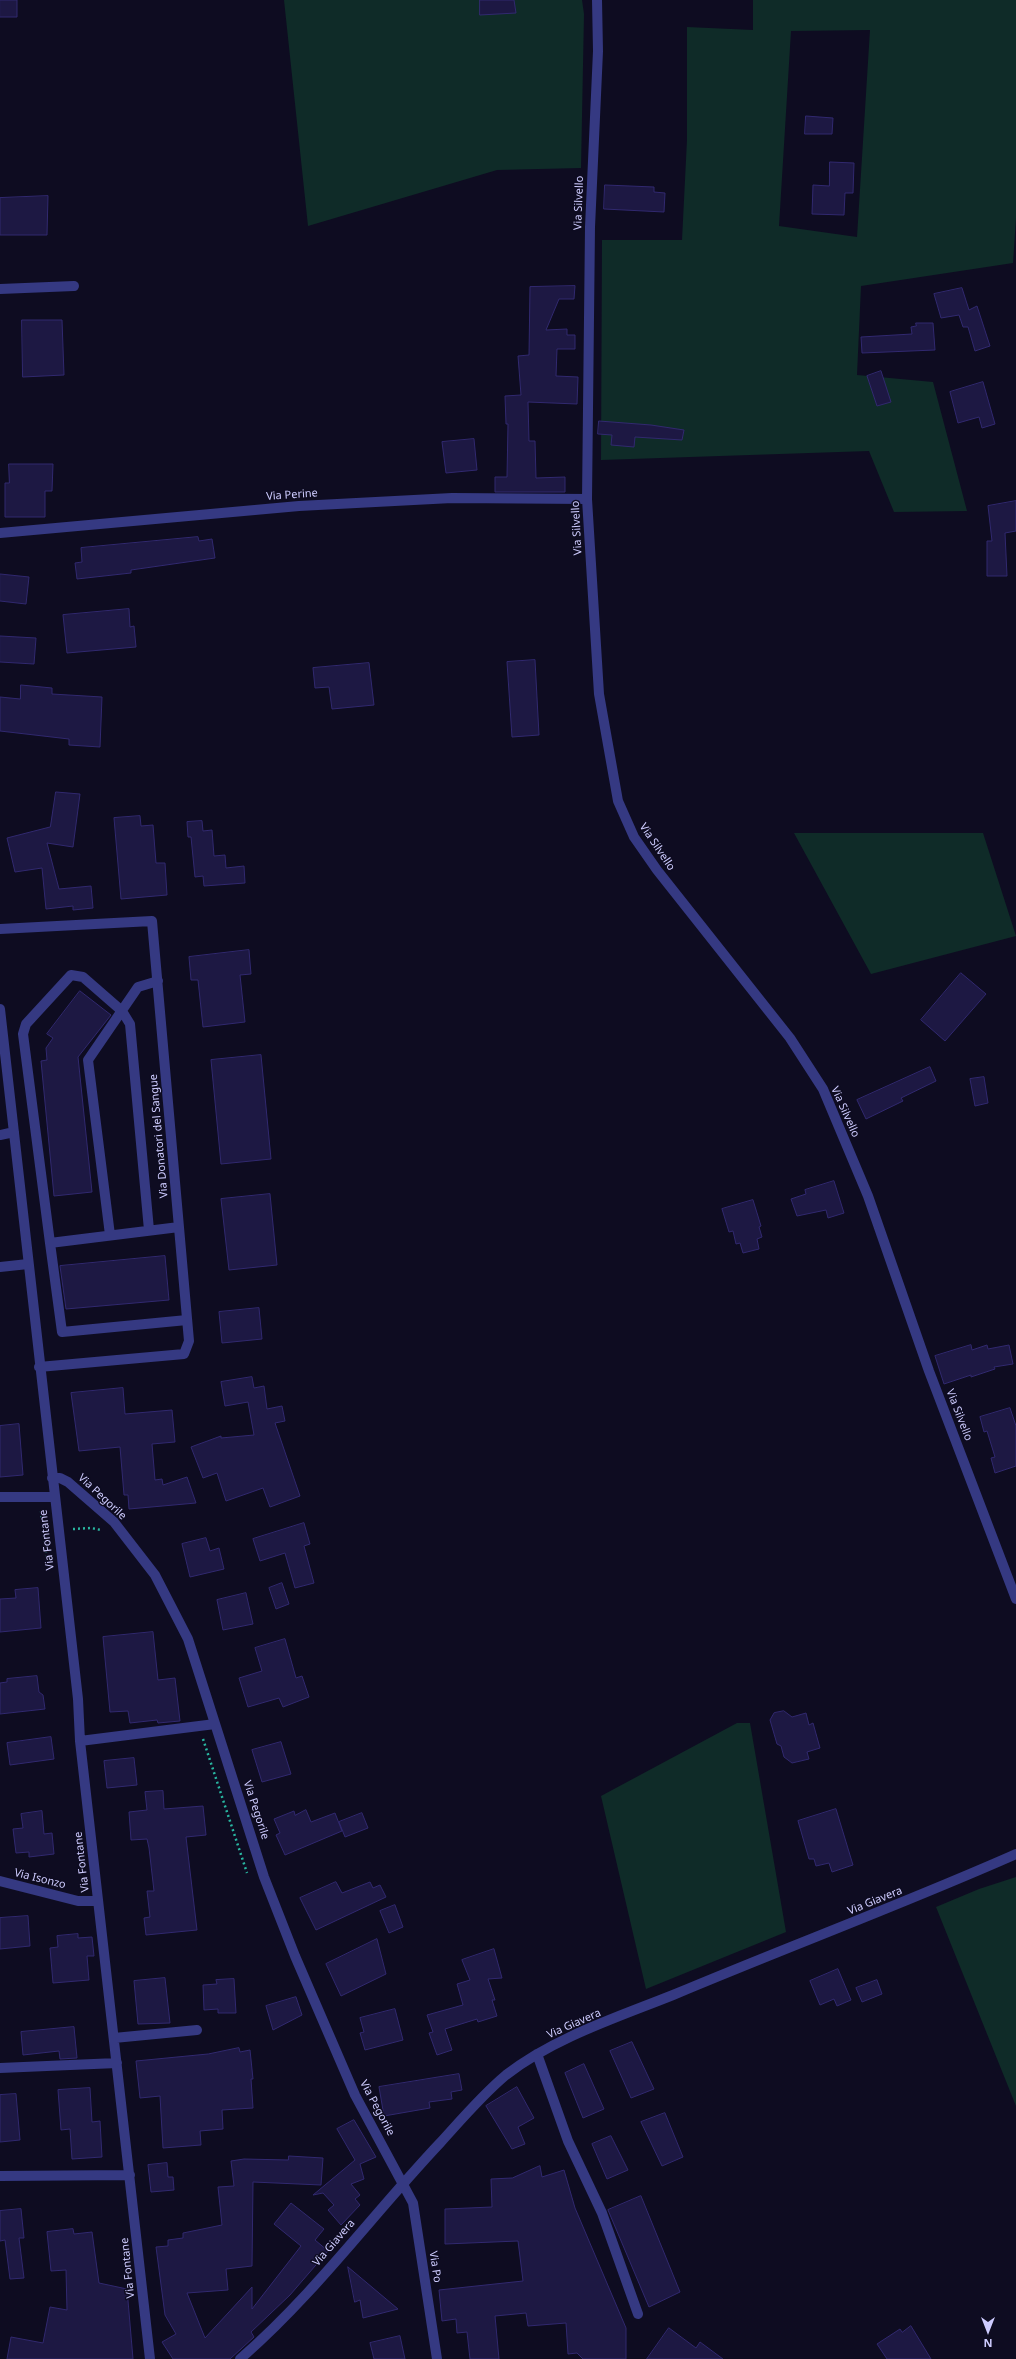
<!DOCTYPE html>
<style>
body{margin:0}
#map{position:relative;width:1016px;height:2359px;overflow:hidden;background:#0e0c21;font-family:"Noto Sans",sans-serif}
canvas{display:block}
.north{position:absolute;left:968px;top:2311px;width:40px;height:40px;-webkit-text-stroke:3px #0e0c21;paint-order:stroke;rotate:180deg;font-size:11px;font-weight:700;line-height:16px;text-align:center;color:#ceccff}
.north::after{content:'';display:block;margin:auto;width:14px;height:18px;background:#ceccff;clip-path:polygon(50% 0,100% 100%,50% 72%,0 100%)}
</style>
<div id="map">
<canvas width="1016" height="2359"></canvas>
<div class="north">N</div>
</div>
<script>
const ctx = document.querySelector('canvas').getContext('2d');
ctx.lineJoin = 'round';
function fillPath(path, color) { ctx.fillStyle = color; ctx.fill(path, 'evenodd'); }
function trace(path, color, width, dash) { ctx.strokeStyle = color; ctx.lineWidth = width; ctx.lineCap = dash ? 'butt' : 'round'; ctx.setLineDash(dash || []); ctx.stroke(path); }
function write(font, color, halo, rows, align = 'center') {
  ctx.font = font + ' "Noto Sans",sans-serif'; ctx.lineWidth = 3; ctx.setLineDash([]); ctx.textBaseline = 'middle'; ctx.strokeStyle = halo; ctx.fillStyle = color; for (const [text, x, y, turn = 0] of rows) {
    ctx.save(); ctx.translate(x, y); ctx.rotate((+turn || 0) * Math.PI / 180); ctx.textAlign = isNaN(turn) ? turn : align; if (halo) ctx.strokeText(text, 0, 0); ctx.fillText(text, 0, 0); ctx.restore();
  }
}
fillPath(new Path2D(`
 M 284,0 L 582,0 L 584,14 L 581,168 L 497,170 L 308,226 Z
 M 753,0 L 1016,0 L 1016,218 L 1013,263 L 861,286 L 857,375 L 933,382 L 967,511 L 894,512 L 869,451 L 601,460 L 602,240 L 682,240 L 687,140 L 687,27 L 753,30 ZM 870,30 L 857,237 L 779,226 L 791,31 Z
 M 794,833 L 983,833 L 1016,936 L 871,974 Z
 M 737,1723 L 750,1723 L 786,1932 L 646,1989 L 601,1796 Z
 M 1016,1877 L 1016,2106 L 936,1907 L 979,1889 Z`), '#0f2b28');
const building = new Path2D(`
 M 0,0 L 17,0 L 17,17 L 0,17 Z
 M 480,0 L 514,0 L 516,13 L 480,15 Z
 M 806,116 L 833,118 L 832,134 L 805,134 Z
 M 830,162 L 854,163 L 853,193 L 845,193 L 844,215 L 812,214 L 813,185 L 829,186 Z
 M 605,185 L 654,187 L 654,192 L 665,193 L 664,212 L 604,209 Z
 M 48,196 L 47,235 L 0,235 L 0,198 Z
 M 575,286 L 574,299 L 559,299 L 546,330 L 567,329 L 567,335 L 575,335 L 575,349 L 557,349 L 556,376 L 578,377 L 577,404 L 528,402 L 529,441 L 535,441 L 536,478 L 565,477 L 565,492 L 495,492 L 495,477 L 507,477 L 508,424 L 506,424 L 505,396 L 521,395 L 518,356 L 529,355 L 530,287 Z
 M 962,288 L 969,310 L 977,306 L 990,346 L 975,351 L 968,327 L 963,327 L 959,315 L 941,318 L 934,294 Z
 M 22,320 L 62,320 L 64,375 L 23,377 Z
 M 916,323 L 933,323 L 935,350 L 862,353 L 861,337 L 912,334 L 911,327 L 916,326 Z
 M 881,371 L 891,402 L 877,406 L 867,376 Z
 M 983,382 L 995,424 L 982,428 L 979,417 L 958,423 L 950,392 Z
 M 599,421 L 651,425 L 684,430 L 682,440 L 635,437 L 634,447 L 611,445 L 612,435 L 598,434 Z
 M 474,439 L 477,470 L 446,473 L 442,442 Z
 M 9,464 L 53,464 L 52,491 L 45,491 L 45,517 L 5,517 L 5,483 L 9,483 Z
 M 1016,501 L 1016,531 L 1005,533 L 1007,576 L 987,576 L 987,541 L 992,541 L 988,506 Z
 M 198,537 L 199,541 L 212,539 L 215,558 L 131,570 L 131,573 L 77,579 L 75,563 L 82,562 L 81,548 Z
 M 0,574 L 29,577 L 26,604 L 0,601 Z
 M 129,609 L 130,627 L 134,626 L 136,647 L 67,653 L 63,615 Z
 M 0,636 L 36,638 L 34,664 L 0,662 Z
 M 535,660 L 539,735 L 512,737 L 507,662 Z
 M 369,663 L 374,705 L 332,709 L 329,687 L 315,688 L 313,668 Z
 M 21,685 L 52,688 L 52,694 L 102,697 L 100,747 L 69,745 L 69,739 L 0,731 L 0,697 L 20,699 Z
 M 56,792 L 80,794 L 73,847 L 47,843 L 59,889 L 91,886 L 93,908 L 73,910 L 73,906 L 46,909 L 42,868 L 15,872 L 7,838 L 50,827 Z
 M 140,816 L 141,826 L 153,825 L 156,863 L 165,863 L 167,895 L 121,899 L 114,818 Z
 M 202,821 L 203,831 L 212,830 L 214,856 L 225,855 L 226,868 L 244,866 L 245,883 L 204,886 L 203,876 L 195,877 L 191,837 L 188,837 L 187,822 Z
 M 249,950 L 251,974 L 240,975 L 245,1022 L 203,1027 L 198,980 L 191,980 L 189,957 Z
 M 961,973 L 986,994 L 945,1041 L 921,1020 Z
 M 80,991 L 111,1015 L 78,1057 L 92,1192 L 54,1196 L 41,1061 L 47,1060 L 46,1048 L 53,1038 L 47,1034 Z
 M 261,1055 L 271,1159 L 221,1164 L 211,1060 Z
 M 930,1067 L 936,1081 L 901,1098 L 903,1101 L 866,1119 L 857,1100 Z
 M 984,1077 L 988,1103 L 975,1106 L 970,1079 Z
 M 834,1181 L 844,1213 L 828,1218 L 826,1210 L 797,1216 L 791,1199 L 806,1194 L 805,1190 Z
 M 270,1194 L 277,1265 L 229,1270 L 221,1199 Z
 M 753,1200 L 761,1226 L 759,1227 L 762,1237 L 757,1239 L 759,1249 L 743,1253 L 740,1243 L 736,1244 L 733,1231 L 729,1232 L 722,1209 Z
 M 165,1256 L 169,1300 L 66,1309 L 60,1266 Z
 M 259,1308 L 262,1339 L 222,1343 L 219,1312 Z
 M 971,1345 L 972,1350 L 987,1345 L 988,1349 L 1009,1345 L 1013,1364 L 994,1367 L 995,1369 L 971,1377 L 971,1375 L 944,1384 L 935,1356 Z
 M 252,1377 L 254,1388 L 264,1386 L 267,1409 L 282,1406 L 285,1421 L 275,1423 L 300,1496 L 270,1507 L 263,1488 L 226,1501 L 217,1473 L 203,1478 L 191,1447 L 221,1436 L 221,1438 L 254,1435 L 248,1402 L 225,1406 L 221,1382 Z
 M 123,1388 L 125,1414 L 172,1410 L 175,1442 L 152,1444 L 155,1480 L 162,1479 L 163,1485 L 187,1477 L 196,1503 L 129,1509 L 128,1495 L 124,1495 L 120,1447 L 79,1451 L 71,1393 Z
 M 1010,1408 L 1016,1426 L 1016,1466 L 995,1473 L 991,1458 L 995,1457 L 987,1431 L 984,1432 L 980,1417 Z
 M 19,1424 L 23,1475 L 0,1477 L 0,1426 Z
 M 304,1523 L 310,1544 L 304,1546 L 314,1583 L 295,1588 L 285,1553 L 260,1561 L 253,1539 Z
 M 206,1538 L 210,1551 L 219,1548 L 224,1569 L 190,1577 L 182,1544 Z
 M 282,1583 L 289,1604 L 276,1609 L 269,1588 Z
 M 38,1588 L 41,1628 L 0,1632 L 0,1599 L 16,1598 L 15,1590 Z
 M 246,1593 L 253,1624 L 223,1630 L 217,1600 Z
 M 153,1632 L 158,1680 L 175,1678 L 180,1721 L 158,1723 L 157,1720 L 130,1723 L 128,1711 L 110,1712 L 103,1637 Z
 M 285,1639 L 296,1678 L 302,1676 L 309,1697 L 283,1707 L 279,1698 L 248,1707 L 239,1678 L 262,1671 L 255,1648 Z
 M 37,1676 L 39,1692 L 43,1695 L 45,1709 L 0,1714 L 0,1683 L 7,1682 L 7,1679 Z
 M 784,1711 L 792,1717 L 806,1713 L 809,1725 L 813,1723 L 820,1748 L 807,1752 L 809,1759 L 792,1763 L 784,1757 L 781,1746 L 777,1744 L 770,1720 L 774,1713 Z
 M 51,1737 L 54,1759 L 10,1765 L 7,1743 Z
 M 281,1742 L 291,1774 L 262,1782 L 252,1750 Z
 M 134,1758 L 137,1785 L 107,1788 L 104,1761 Z
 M 163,1791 L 164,1809 L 203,1806 L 206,1835 L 186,1837 L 197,1930 L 146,1935 L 144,1918 L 150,1917 L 147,1891 L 154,1891 L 149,1848 L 147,1839 L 131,1840 L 129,1812 L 147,1810 L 145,1792 Z
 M 836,1809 L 853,1865 L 832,1872 L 829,1863 L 816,1866 L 814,1859 L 809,1859 L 798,1821 Z
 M 306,1810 L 311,1822 L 335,1813 L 342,1831 L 285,1855 L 276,1835 L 280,1833 L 274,1819 L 294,1811 L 295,1815 Z
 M 42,1811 L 44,1834 L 52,1833 L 54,1854 L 29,1857 L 29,1852 L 16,1853 L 13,1829 L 23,1828 L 21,1814 Z
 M 362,1813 L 368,1828 L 345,1837 L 339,1822 Z
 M 336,1882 L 342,1893 L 370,1882 L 373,1888 L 380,1885 L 386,1897 L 316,1930 L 300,1898 Z
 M 395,1905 L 403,1927 L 389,1933 L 380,1911 Z
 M 28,1916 L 30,1946 L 0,1949 L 0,1918 Z
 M 78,1934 L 78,1938 L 92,1937 L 94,1956 L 87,1956 L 89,1980 L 53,1983 L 50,1948 L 58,1947 L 57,1936 Z
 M 377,1939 L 386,1974 L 341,1996 L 326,1964 Z
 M 494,1949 L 502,1978 L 488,1979 L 495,2000 L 492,2000 L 497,2016 L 478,2022 L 477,2019 L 445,2029 L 452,2050 L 437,2055 L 429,2033 L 433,2032 L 427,2015 L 463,2005 L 457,1984 L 470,1980 L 462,1960 Z
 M 838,1969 L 851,2000 L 837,2006 L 834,1999 L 820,2005 L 810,1981 Z
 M 165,1978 L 170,2023 L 138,2024 L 134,1981 Z
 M 234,1979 L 236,2013 L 218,2013 L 218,2009 L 204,2010 L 203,1985 L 217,1984 L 216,1980 Z
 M 877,1980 L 882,1994 L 862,2002 L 856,1988 Z
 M 296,1997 L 302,2015 L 273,2030 L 266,2006 Z
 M 395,2009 L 403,2040 L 365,2050 L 360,2033 L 364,2032 L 360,2018 Z
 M 74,2027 L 77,2058 L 60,2059 L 59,2051 L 23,2055 L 21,2032 Z
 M 632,2042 L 654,2089 L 631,2098 L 610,2051 Z
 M 239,2048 L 240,2052 L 250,2050 L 253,2079 L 251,2079 L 253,2108 L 222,2110 L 223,2129 L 200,2131 L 201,2145 L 163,2148 L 160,2096 L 140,2098 L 136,2061 L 208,2054 Z
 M 584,2064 L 604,2109 L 583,2118 L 565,2073 Z
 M 459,2074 L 462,2090 L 451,2092 L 452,2099 L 429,2102 L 430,2108 L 384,2116 L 379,2087 Z
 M 517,2087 L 534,2118 L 518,2127 L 525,2144 L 512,2149 L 486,2106 Z
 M 90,2088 L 92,2122 L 100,2121 L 102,2157 L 72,2159 L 70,2129 L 61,2130 L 58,2090 Z
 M 16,2094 L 20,2140 L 0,2142 L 0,2095 Z
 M 665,2113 L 683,2157 L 662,2166 L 641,2122 Z
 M 354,2120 L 376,2157 L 360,2164 L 364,2179 L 351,2184 L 360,2195 L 355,2199 L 360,2205 L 341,2225 L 328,2210 L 334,2205 L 323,2193 L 313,2195 L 355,2160 L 337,2129 Z
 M 611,2136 L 628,2170 L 607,2179 L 592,2144 Z
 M 289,2156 L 323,2158 L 321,2185 L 253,2182 L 252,2266 L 226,2269 L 228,2290 L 187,2293 L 205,2338 L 252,2287 L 252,2309 L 301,2246 L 274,2224 L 291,2203 L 324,2229 L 315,2240 L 328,2251 L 290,2295 L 251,2332 L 254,2337 L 230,2359 L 173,2359 L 162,2342 L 176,2334 L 165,2315 L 156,2247 L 168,2246 L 168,2240 L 183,2238 L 183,2233 L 222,2225 L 218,2187 L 234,2186 L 231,2161 L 244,2159 L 288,2160 Z
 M 167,2163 L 168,2177 L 173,2177 L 174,2190 L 151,2192 L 148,2165 Z
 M 540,2166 L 542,2177 L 564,2170 L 575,2208 L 626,2328 L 626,2359 L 583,2359 L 577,2353 L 568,2354 L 566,2323 L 528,2326 L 526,2313 L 495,2316 L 499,2359 L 470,2359 L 467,2332 L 457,2333 L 456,2319 L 442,2321 L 439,2290 L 523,2281 L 518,2241 L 445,2244 L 445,2209 L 492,2207 L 491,2179 L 512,2178 Z
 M 641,2196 L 680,2292 L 649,2307 L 608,2210 Z
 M 21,2209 L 24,2238 L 19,2238 L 24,2278 L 10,2279 L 5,2240 L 0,2241 L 0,2211 Z
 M 73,2229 L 74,2234 L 92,2232 L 99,2283 L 127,2289 L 133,2359 L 7,2359 L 11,2337 L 43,2343 L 50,2307 L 67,2310 L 66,2270 L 51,2271 L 47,2232 Z
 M 348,2267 L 398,2309 L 363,2318 L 360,2300 L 355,2302 Z
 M 911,2326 L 931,2359 L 887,2359 L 877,2344 L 900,2329 L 902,2332 Z
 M 669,2328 L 696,2348 L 700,2342 L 723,2359 L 647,2359 Z
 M 400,2336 L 405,2359 L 374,2359 L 370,2343 Z`);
fillPath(building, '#1d1843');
trace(building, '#31296f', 1);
trace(new Path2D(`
 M 41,1511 L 47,1561
 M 73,1529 L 91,1528 L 101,1530
 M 203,1739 L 247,1873`), '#29b6a1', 2.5, [2, 3]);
trace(new Path2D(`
 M 597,0 L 598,51 L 590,227 L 587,499 L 599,694 L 618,801 L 634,837 L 657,870 L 790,1038 L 823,1089 L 868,1196 L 929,1371 L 1016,1599
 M 0,289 L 74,286
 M 0,533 L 299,506 L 452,498 L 587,499
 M 0,929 L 152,921 L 189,1341 L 184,1354 L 39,1367
 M 0,1009 L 78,1699 L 80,1741 L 150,2359
 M 0,1135 L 14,1132
 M 179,1227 L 50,1243 L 62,1332 L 187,1320
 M 110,1235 L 88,1060 L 138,987 L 158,981
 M 50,1243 L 23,1034 L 26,1024 L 71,975 L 83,977 L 122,1011 L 130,1024 L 149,1230
 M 0,1267 L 28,1264
 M 52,1478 L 60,1478 L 68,1482 L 114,1522 L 155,1575 L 188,1639 L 264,1877 L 295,1956 L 355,2095 L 413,2203 L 437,2359
 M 0,1497 L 54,1497
 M 80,1741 L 215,1724
 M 0,1881 L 78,1901 L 98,1901
 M 114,2038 L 197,2030
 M 537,2054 L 568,2141 L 602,2213 L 638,2314
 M 0,2068 L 117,2063
 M 0,2176 L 130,2175
 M 240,2359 C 314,2295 373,2214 440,2143 C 461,2120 482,2095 506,2075 C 553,2038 618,2017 673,1995 C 787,1947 903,1904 1016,1854`), '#353982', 10);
write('11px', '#ceccff', '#0e0c21', [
 ["Via Silvello",579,203,-88],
 ["Via Perine",292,495,-4],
 ["Via Silvello",577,528,-93],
 ["Via Silvello",657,847,56],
 ["Via Silvello",845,1112,66],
 ["Via Donatori del Sangue",159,1136,-95],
 ["Via Silvello",959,1415,69],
 ["Via Pegorile",102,1497,43],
 ["Via Fontane",47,1540,-97],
 ["Via Pegorile",256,1810,72],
 ["Via Fontane",82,1862,-97],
 ["Via Isonzo",40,1879,14],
 ["Via Giavera",875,1901,-22],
 ["Via Giavera",574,2024,-24],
 ["Via Pegorile",377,2108,62],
 ["Via Giavera",334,2243,-49],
 ["Via Po",435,2267,81],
 ["Via Fontane",128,2268,-96]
]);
</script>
